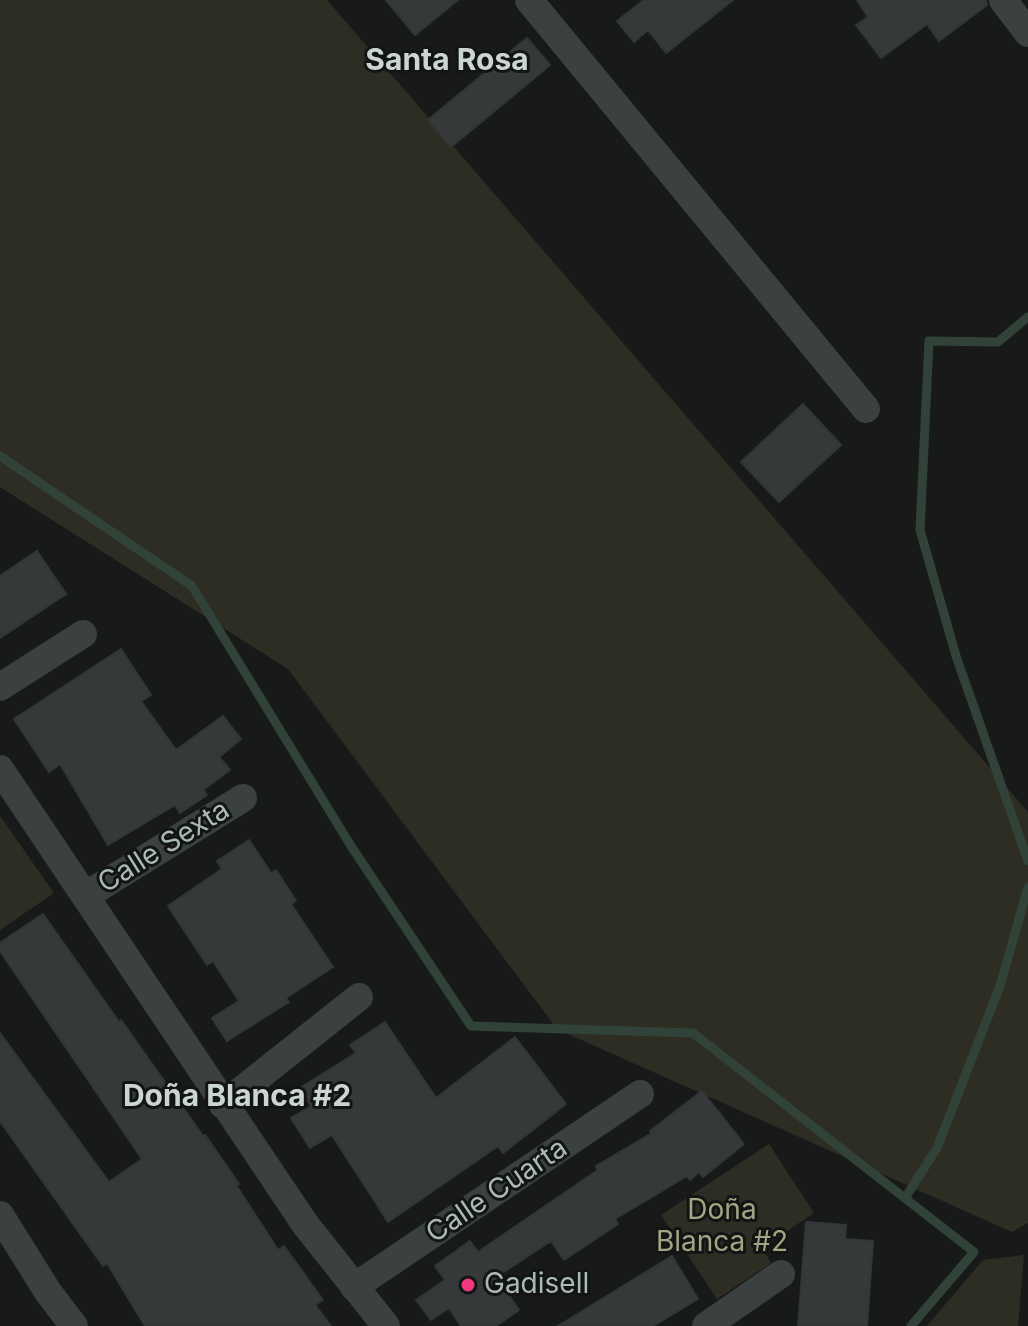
<!DOCTYPE html>
<meta charset="utf-8">
<style>
body{margin:0}
canvas{display:block;background:#181a1a}
</style>
<canvas width="1028" height="1326"></canvas>
<script>
const ctx = document.querySelector('canvas').getContext('2d');
ctx.lineJoin = 'round';
function fillPath(path, color) { ctx.fillStyle = color; ctx.fill(path, 'evenodd'); }
function trace(path, color, width, dash) { ctx.strokeStyle = color; ctx.lineWidth = width; ctx.lineCap = dash ? 'butt' : 'round'; ctx.setLineDash(dash || []); ctx.stroke(path); }
function write(font, color, halo, rows, align = 'center') {
  ctx.font = font + ' Inter,sans-serif'; ctx.lineWidth = 6; ctx.setLineDash([]); ctx.textBaseline = 'middle'; ctx.strokeStyle = halo; ctx.fillStyle = color; for (const [text, x, y, turn = 0] of rows) {
    ctx.save(); ctx.translate(x, y); ctx.rotate((+turn || 0) * Math.PI / 180); ctx.textAlign = isNaN(turn) ? turn : align; if (halo) ctx.strokeText(text, 0, 0); ctx.fillText(text, 0, 0); ctx.restore();
  }
}
fillPath(new Path2D(`
 M 0,0 L 327,0 L 1028,812 L 1028,1223 L 1012,1232 L 557,1029 L 288,669 L 0,487 Z
 M 0,816 L 54,893 L 0,930 Z
 M 769,1144 L 814,1213 L 762,1248 L 771,1263 L 717,1299 L 661,1215 Z
 M 1024,1255 L 1018,1326 L 927,1326 L 983,1260 Z`), '#2d2d24');
trace(new Path2D(`
 M 1028,317 L 998,342 L 929,341 L 920,530 L 956,656 L 1028,861
 M 0,456 L 192,586 L 351,846 L 471,1026 L 693,1033 L 974,1252 L 911,1326
 M 905,1198 L 937,1148 L 1000,986 L 1028,887`), '#314338', 9);
const building = new Path2D(`
 M 386,0 L 458,0 L 415,35 Z
 M 644,0 L 733,0 L 666,53 L 648,30 L 634,42 L 617,21 Z
 M 857,0 L 986,0 L 987,5 L 939,41 L 927,24 L 881,58 L 856,25 L 868,17 Z
 M 527,38 L 550,65 L 451,147 L 428,120 Z
 M 803,404 L 841,445 L 779,502 L 741,462 Z
 M 37,551 L 66,594 L 0,638 L 0,576 Z
 M 121,649 L 151,695 L 141,701 L 176,750 L 223,716 L 241,739 L 219,757 L 230,770 L 203,790 L 207,795 L 180,813 L 175,805 L 108,845 L 60,764 L 49,772 L 14,719 Z
 M 249,840 L 271,873 L 276,870 L 296,901 L 291,904 L 333,967 L 286,998 L 289,1002 L 227,1041 L 212,1018 L 239,1001 L 213,961 L 207,965 L 168,906 L 222,869 L 217,861 Z
 M 43,914 L 119,1022 L 121,1020 L 203,1136 L 205,1135 L 239,1184 L 236,1185 L 278,1250 L 284,1246 L 323,1300 L 315,1305 L 331,1326 L 145,1326 L 107,1263 L 103,1266 L 0,1121 L 0,1033 L 109,1182 L 142,1159 L 0,951 L 0,943 Z
 M 385,1022 L 436,1098 L 515,1037 L 566,1104 L 503,1153 L 498,1146 L 388,1222 L 332,1135 L 310,1148 L 291,1118 L 311,1106 L 300,1088 L 356,1053 L 350,1045 Z
 M 702,1091 L 744,1144 L 703,1177 L 699,1172 L 690,1180 L 687,1176 L 615,1219 L 618,1224 L 564,1260 L 551,1241 L 496,1277 L 519,1310 L 496,1326 L 461,1326 L 449,1308 L 431,1320 L 416,1300 L 445,1280 L 435,1266 L 470,1241 L 478,1252 L 598,1170 L 596,1166 L 652,1133 L 650,1131 Z
 M 806,1222 L 846,1225 L 845,1239 L 873,1241 L 867,1326 L 798,1326 Z
 M 672,1256 L 698,1299 L 653,1326 L 558,1326 Z`);
fillPath(building, '#353939');
trace(building, '#323636', 2);
trace(new Path2D(`
 M 529,0 L 866,409
 M 1003,0 L 1028,33
 M 0,687 L 83,634
 M 0,769 L 305,1224 L 386,1326
 M 85,896 L 243,798
 M 223,1105 L 359,997
 M 0,1215 L 48,1292 L 74,1326
 M 354,1287 L 640,1094
 M 706,1326 L 781,1274`), '#3b4140', 28);
for (const [x, y, r, color] of [
 [468,1285,8,"#f13980"]
]) { const dot = new Path2D(); dot.arc(x, y, r, 0, 2 * Math.PI); ctx.fillStyle = color; ctx.fill(dot); trace(dot, '#131515', 3); }
write('28px', '#aabab4', '#131515', [
 ["Calle Sexta",164,847,-32],
 ["Calle Cuarta",497,1191,-34]
]);
write('28px', '#a4a582', '#131515', [
 ["Doña",722,1211],
 ["Blanca #2",722,1243]
]);
write('28px', '#aabab4', '#131515', [
 ["Gadisell",484,1285]
], 'left');
write('bold 30px', '#cbd6d3', '#131515', [
 ["Santa Rosa",447,61],
 ["Doña Blanca #2",237,1097]
]);
</script>
